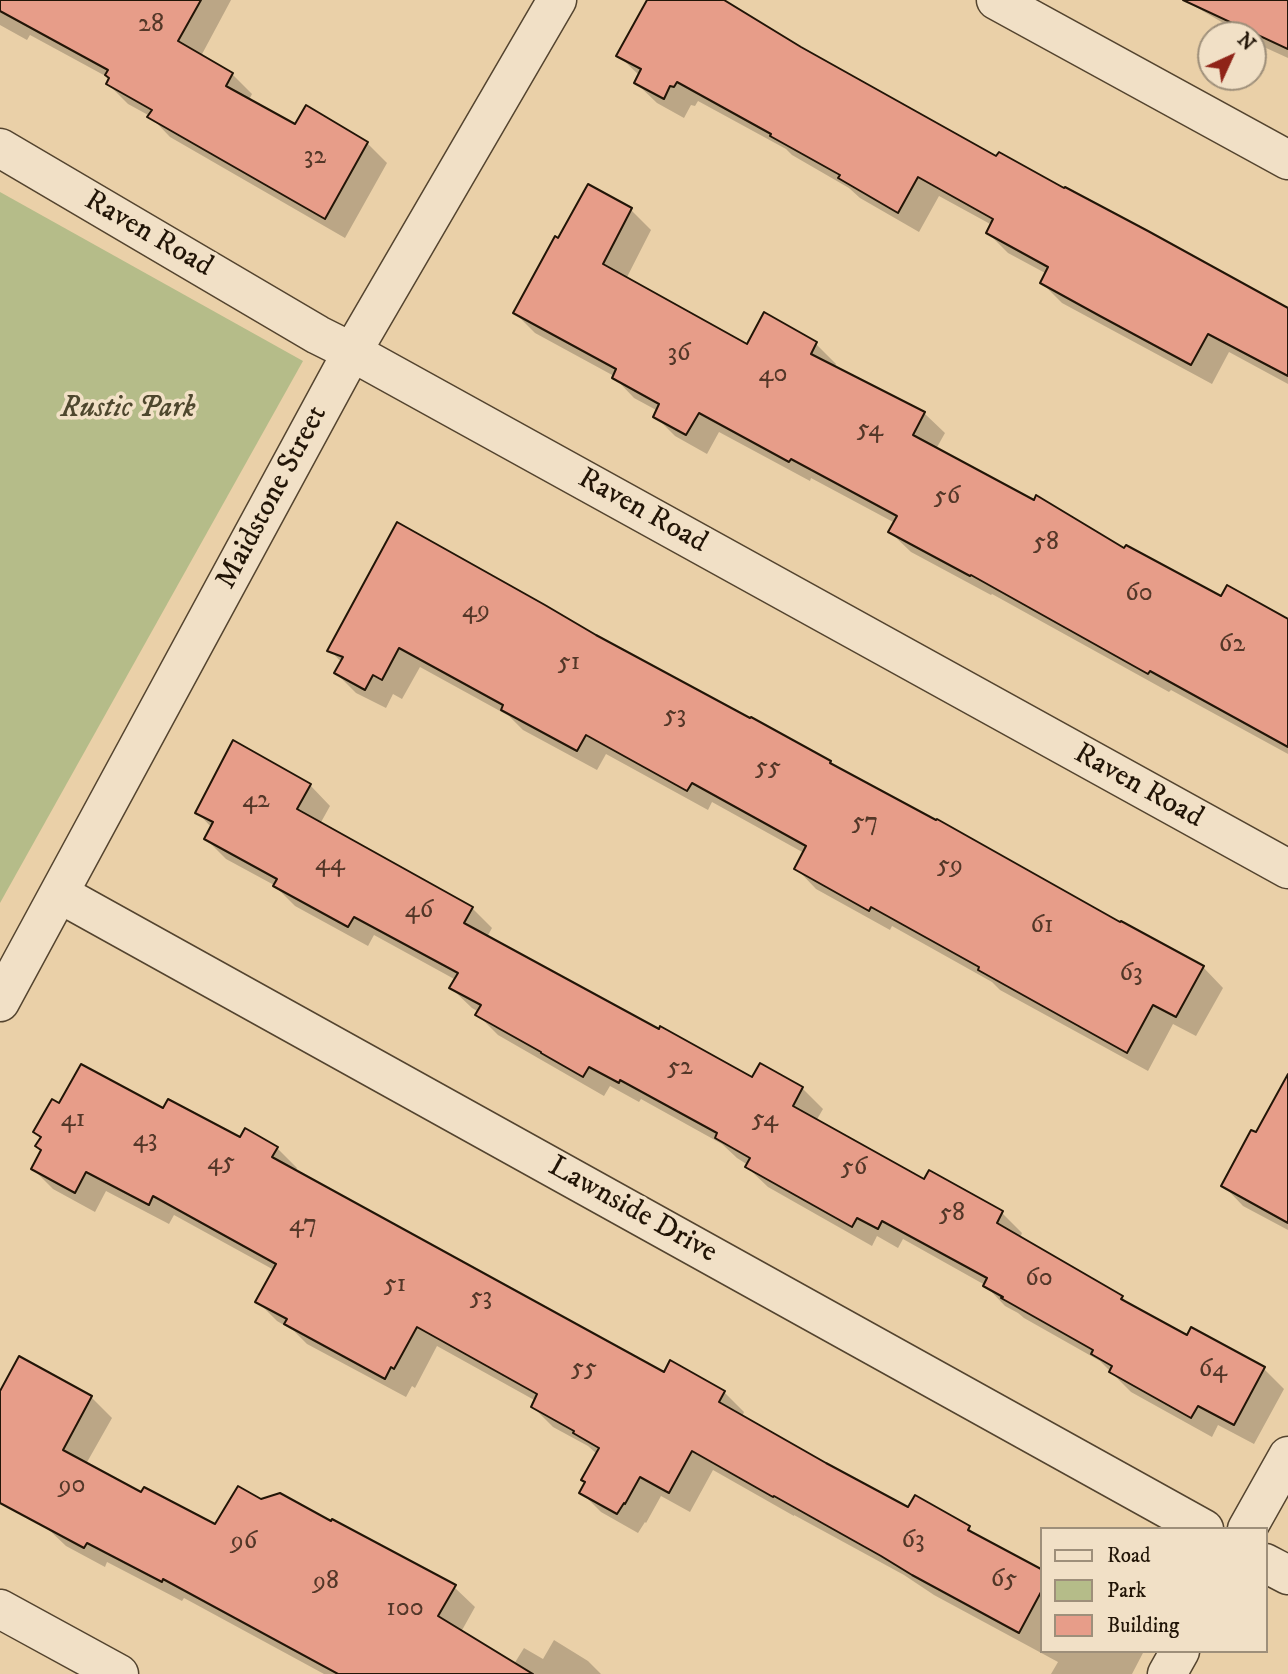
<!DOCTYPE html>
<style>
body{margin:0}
#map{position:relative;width:1288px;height:1674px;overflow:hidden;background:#ead0a8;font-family:"IM FELL DW Pica",serif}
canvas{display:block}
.legend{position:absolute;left:1040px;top:1527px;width:228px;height:126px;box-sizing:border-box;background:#f1e0c6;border:2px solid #9e8f7a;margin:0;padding:9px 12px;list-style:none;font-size:21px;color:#221507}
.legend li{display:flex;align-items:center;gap:14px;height:35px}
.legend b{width:35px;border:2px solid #9e8f7a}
.north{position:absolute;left:1197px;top:21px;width:70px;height:70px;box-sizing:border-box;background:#f1e0c6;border:2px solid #9e8f7a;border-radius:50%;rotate:45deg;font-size:19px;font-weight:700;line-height:28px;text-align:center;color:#221507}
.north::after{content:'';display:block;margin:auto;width:24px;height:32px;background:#8f2418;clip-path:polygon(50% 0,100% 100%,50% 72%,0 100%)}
</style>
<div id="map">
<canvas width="1288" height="1674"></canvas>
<ul class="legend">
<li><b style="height:9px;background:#f1e0c6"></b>Road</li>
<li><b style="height:19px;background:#b5bc89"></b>Park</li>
<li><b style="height:19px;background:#e79d89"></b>Building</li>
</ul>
<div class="north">N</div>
</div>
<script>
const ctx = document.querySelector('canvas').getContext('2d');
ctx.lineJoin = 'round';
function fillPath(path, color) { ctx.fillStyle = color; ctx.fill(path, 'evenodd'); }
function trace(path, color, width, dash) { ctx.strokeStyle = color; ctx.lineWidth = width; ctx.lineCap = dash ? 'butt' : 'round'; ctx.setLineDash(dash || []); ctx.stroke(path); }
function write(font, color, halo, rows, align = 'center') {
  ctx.font = font + ' "IM FELL DW Pica",serif'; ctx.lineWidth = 7; ctx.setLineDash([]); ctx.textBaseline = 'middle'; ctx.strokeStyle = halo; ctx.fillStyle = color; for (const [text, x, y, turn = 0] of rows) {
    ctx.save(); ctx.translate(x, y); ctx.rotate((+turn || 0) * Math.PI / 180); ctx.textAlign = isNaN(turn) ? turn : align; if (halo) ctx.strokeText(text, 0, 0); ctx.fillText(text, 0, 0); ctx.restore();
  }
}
fillPath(new Path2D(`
 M 0,192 L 303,361 L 0,903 Z`), '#b5bc89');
fillPath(new Path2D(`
 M 0,0 L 231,0 L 201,56 L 232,74 L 252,94 L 249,100 L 296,126 L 367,143 L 387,163 L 345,238 L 170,137 L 150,116 L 128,104 L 108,84 L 111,79 L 30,35 L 27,40 L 0,25 Z
 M 649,0 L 720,0 L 800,48 L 997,159 L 1288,310 L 1288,384 L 1229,352 L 1212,384 L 1062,303 L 1042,283 L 1047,274 L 1008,253 L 988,233 L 992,225 L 939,196 L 919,232 L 860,198 L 849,188 L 792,155 L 786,149 L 698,101 L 695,106 L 691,105 L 684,118 L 657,103 L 636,83 L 640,76 L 618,55 Z
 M 1184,0 L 1288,0 L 1288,58 L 1253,42 L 1253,35 L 1238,35 L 1233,33 L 1225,24 Z
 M 631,210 L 651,230 L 626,279 L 748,346 L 816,344 L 836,364 L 834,368 L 924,413 L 945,433 L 936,449 L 1125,550 L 1221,599 L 1288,621 L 1288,754 L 1171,690 L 1169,692 L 992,594 L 991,595 L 911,552 L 890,532 L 895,523 L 811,478 L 810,481 L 719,432 L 707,454 L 675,436 L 655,416 L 658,411 L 634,398 L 614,377 L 614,376 L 535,333 L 515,313 L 559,241 Z
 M 595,636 L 830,763 L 834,767 L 1121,924 L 1203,967 L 1223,988 L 1196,1036 L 1173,1024 L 1148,1071 L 1000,990 L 992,982 L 892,926 L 890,930 L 816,889 L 796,868 L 804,853 L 712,802 L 708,810 L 606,754 L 597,770 L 523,730 L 509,716 L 420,667 L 402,699 L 393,694 L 386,708 L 356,693 L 336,673 L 342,663 L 330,650 Z
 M 310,785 L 330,806 L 320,824 L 472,908 L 492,928 L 487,937 L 753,1079 L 761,1066 L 802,1088 L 823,1109 L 816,1121 L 925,1181 L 930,1173 L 1002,1213 L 1022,1233 L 1020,1238 L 1122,1297 L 1131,1307 L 1187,1337 L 1192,1329 L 1264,1369 L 1284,1389 L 1254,1444 L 1218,1425 L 1212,1437 L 1131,1392 L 1100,1361 L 1024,1318 L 1018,1313 L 1005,1306 L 985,1285 L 903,1239 L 898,1248 L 877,1236 L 872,1246 L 768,1187 L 747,1167 L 748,1165 L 737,1158 L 722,1144 L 641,1099 L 639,1102 L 610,1086 L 604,1096 L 498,1035 L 478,1015 L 479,1012 L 472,1008 L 451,988 L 456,980 L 374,935 L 368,946 L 295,906 L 274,885 L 226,859 L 206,839 L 212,828 L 198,813 Z
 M 60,1106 L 164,1110 L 241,1139 L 277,1148 L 297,1168 L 295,1172 L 664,1374 L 724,1392 L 744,1412 L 742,1417 L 909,1509 L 915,1498 L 969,1528 L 979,1538 L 1041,1571 L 1041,1651 L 1144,1651 L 1132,1674 L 1051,1674 L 1058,1662 L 934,1595 L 904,1575 L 794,1515 L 794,1516 L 713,1470 L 690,1512 L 661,1496 L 646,1523 L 645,1522 L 638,1533 L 601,1512 L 581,1492 L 597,1454 L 588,1446 L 553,1427 L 533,1407 L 536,1401 L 437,1346 L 415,1388 L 412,1386 L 406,1397 L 307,1344 L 294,1331 L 277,1321 L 257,1301 L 274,1270 L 174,1215 L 169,1224 L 106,1191 L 95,1212 L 53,1189 L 33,1169 L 42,1151 L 42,1139 L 35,1132 Z
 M 1288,1128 L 1288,1230 L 1243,1206 L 1223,1185 L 1257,1135 Z
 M 20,1359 L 91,1397 L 112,1418 L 86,1464 L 142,1494 L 215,1527 L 260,1501 L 454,1587 L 475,1607 L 461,1632 L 514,1664 L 524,1648 L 543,1659 L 554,1640 L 588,1661 L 601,1674 L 324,1674 L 184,1598 L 182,1601 L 107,1562 L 105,1567 L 66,1546 L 45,1526 L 0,1499 L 0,1395 Z`), '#0003');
const building = new Path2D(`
 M 0,0 L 201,0 L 178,41 L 233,73 L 226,86 L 295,124 L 306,105 L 368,142 L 325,219 L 147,117 L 152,110 L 106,84 L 109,78 L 105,75 L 108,70 L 0,11 Z
 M 647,0 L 724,0 L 801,47 L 996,156 L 999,152 L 1064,188 L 1065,187 L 1148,231 L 1288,308 L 1288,376 L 1208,334 L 1191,365 L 1100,316 L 1040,283 L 1048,267 L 986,233 L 993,219 L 918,177 L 898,213 L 838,178 L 840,175 L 770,136 L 771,134 L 677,82 L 674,87 L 670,86 L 664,99 L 634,83 L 641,69 L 616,56 Z
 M 1183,0 L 1288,0 L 1288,49 Z
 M 588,184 L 632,208 L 603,264 L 747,344 L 764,312 L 817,342 L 811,354 L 925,412 L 913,435 L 1034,500 L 1036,495 L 1124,548 L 1126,545 L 1221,596 L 1227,585 L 1288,619 L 1288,747 L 1150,671 L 1148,674 L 971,575 L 970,576 L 888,532 L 897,516 L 791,459 L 789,462 L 699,413 L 686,435 L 653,417 L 659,404 L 612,378 L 616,369 L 513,313 L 555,236 L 558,238 Z
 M 397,522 L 545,605 L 596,635 L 750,718 L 751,717 L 831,761 L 830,763 L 936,820 L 937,819 L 1120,922 L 1121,921 L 1204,966 L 1176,1017 L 1153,1005 L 1127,1053 L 978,970 L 979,967 L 871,907 L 869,911 L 794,869 L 806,846 L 692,783 L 687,791 L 586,735 L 577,751 L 501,710 L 503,705 L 399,648 L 382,680 L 373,675 L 365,690 L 334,673 L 343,657 L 327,651 Z
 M 233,740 L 311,784 L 297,809 L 473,907 L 464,923 L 659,1029 L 660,1026 L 752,1077 L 760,1063 L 803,1087 L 793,1106 L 924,1179 L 929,1170 L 1003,1211 L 997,1223 L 1123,1296 L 1121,1299 L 1187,1335 L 1191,1327 L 1265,1367 L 1234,1425 L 1198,1406 L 1191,1418 L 1109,1372 L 1112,1366 L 1091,1354 L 1093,1350 L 1001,1298 L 1003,1297 L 983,1286 L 987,1278 L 882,1221 L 878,1229 L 857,1218 L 852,1227 L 745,1167 L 750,1158 L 715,1138 L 717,1133 L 620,1080 L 619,1083 L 589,1067 L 583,1077 L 541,1053 L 541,1052 L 475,1015 L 481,1005 L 449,988 L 458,973 L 354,917 L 348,927 L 273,886 L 277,879 L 204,839 L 213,822 L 195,813 Z
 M 81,1064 L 163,1108 L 168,1099 L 240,1137 L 245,1128 L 278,1147 L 272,1157 L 664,1372 L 670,1360 L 725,1391 L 719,1402 L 826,1463 L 908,1507 L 915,1495 L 970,1526 L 968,1530 L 1041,1569 L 1041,1592 L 1019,1633 L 912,1575 L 881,1556 L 774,1496 L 773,1497 L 692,1451 L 669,1493 L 640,1477 L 625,1504 L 624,1503 L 617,1514 L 579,1493 L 585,1482 L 581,1480 L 599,1448 L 573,1433 L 574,1431 L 531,1407 L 537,1394 L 417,1327 L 394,1369 L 391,1367 L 385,1379 L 284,1324 L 287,1319 L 255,1302 L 276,1264 L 153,1196 L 149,1205 L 86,1172 L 75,1193 L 31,1169 L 41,1150 L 35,1146 L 41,1137 L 33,1132 L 52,1099 L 59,1103 Z
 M 1288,1074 L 1288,1223 L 1221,1186 L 1251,1130 L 1256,1132 Z
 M 19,1356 L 92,1396 L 63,1450 L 141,1492 L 144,1487 L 215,1524 L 238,1486 L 261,1499 L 280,1493 L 331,1521 L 332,1519 L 456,1585 L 438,1616 L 533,1674 L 338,1674 L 163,1579 L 162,1582 L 87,1543 L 84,1548 L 0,1503 L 0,1391 Z`);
fillPath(building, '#e79d89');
trace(building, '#221507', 2);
const street = new Path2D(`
 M 996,0 L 1288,160
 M 0,148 L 318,335 L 352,352 L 1288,869
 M 60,894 L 1204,1529
 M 0,1002 L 352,352 L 557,0
 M 1247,1529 L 1288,1456
 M 1265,1563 L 1288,1575
 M 0,1609 L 119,1674
 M 1167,1674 L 1180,1651`);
trace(street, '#54442f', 41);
trace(street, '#f1e0c6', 38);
write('26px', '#533728', null, [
 ["28",151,26],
 ["32",315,158],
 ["36",679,355],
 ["40",773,376],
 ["54",870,431],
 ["56",947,498],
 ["58",1046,544],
 ["60",1139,595],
 ["49",476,612],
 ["62",1232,646],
 ["51",569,664],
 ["53",675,717],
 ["55",768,769],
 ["42",256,802],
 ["57",865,824],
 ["44",330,865],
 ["59",950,867],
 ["46",419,912],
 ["61",1042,927],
 ["63",1131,975],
 ["52",680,1069],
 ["41",73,1121],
 ["54",765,1121],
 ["43",145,1141],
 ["45",221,1164],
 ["56",854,1169],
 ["58",952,1215],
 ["47",303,1226],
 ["60",1039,1280],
 ["51",395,1286],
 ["53",481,1299],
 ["55",584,1370],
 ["64",1213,1371],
 ["90",72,1487],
 ["63",913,1542],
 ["96",244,1543],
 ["65",1004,1581],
 ["98",326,1583],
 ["100",405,1610]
]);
write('30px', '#221507', '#f1e0c6', [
 ["Raven Road",148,235,30],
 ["Maidstone Street",273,498,-62],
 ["Raven Road",642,512,29],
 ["Raven Road",1138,787,29],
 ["Lawnside Drive",632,1211,29]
]);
write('italic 30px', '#4e472e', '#f1e0c6', [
 ["Rustic Park",128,410]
]);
</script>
